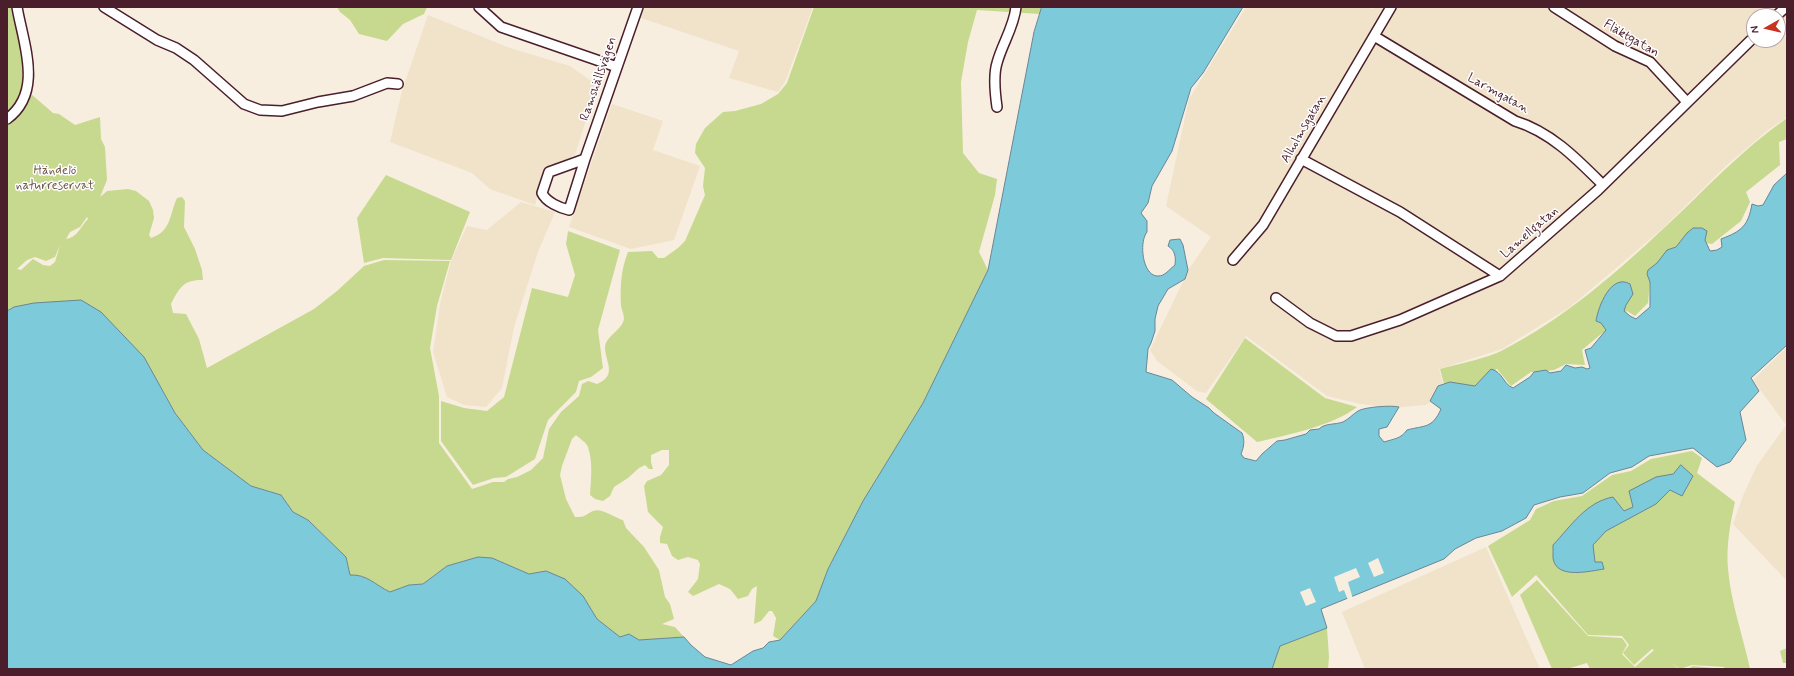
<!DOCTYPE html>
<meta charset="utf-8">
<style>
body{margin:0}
#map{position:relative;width:1794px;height:676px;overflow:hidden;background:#f7eee0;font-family:Mynerve,sans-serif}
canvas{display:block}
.frame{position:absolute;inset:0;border:8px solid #4a1f2b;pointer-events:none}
.north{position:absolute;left:1746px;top:8px;width:40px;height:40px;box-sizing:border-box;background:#fff;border:1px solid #b7a5aa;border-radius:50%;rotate:262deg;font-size:11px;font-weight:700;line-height:16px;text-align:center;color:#4a1f2b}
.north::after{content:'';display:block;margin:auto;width:14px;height:18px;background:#c8321e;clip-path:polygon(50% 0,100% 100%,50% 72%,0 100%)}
</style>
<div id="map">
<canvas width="1794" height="676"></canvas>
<div class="frame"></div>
<div class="north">N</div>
</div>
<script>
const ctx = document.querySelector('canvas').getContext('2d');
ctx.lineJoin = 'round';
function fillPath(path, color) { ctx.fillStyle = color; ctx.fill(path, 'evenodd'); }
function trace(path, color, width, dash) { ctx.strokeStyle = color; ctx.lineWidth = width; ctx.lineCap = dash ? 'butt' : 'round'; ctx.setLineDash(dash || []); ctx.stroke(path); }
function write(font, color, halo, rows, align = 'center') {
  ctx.font = font + ' Mynerve,sans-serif'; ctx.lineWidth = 3; ctx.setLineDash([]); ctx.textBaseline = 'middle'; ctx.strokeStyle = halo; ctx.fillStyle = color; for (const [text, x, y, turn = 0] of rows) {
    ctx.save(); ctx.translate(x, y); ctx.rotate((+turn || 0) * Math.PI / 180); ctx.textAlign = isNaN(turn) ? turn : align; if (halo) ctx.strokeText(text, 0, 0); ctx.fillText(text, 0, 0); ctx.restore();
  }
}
fillPath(new Path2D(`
 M 641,7 L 813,7 L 785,82 L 778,92 L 729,78 L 739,51 L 638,17 Z
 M 1246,7 L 1368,7 L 1372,9 L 1379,7 L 1787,7 L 1787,117 L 1768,130 L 1728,164 L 1662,229 L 1570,307 L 1502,349 L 1439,369 L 1446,394 L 1425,405 L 1391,408 L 1360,404 L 1327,396 L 1246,336 L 1206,393 L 1197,391 L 1157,361 L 1150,350 L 1189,269 L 1211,237 L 1166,206 L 1189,99 ZM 1754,16 L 1778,16 L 1778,40 L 1754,40 Z
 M 428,15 L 510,48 L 570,66 L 597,85 L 575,155 L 545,170 L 535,205 L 490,189 L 472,173 L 390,142 L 402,91 Z
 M 612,104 L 663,121 L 653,150 L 700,166 L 674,240 L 631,249 L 569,227 Z
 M 521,202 L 555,212 L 538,252 L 514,327 L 502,388 L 486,407 L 464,405 L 447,397 L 433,352 L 440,304 L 451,261 L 467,226 L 487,230 Z
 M 1787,347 L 1787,581 L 1733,524 L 1743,496 L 1756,467 L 1786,425 L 1753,380 Z
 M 1486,547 L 1540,669 L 1365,669 L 1342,612 Z`), '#f1e2ca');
fillPath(new Path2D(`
 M 7,7 L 12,7 L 25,72 L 23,87 L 53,113 L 59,114 L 75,125 L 100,117 L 101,139 L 105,147 L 107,180 L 100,197 L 107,191 L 128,189 L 136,191 L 149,201 L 153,210 L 154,218 L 149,235 L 151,238 C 172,231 169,215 177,198 L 182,197 L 185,201 L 184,227 L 195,249 L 202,270 L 203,280 C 183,280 180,287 171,304 L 173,313 L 186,314 L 199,339 L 207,368 L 314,309 L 337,291 L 364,266 L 384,260 L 450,261 L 437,306 L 430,348 L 439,396 L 439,443 L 472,489 L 493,482 L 504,482 L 508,479 L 517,477 L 531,470 L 543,458 L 549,429 L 561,412 L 579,396 L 582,384 L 588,381 L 597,384 C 618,375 605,362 605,347 C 606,336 622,330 624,319 C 624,315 622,310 621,306 C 620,287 621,269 628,252 L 652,251 L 658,258 L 664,258 L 678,248 L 685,241 L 705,195 L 703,186 L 705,168 L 695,153 L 696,144 L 705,128 L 723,112 L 735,111 L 761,104 L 778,94 L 787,83 L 814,7 L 1042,7 L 1040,14 L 977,10 L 968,42 L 961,82 L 963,153 L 979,173 L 997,179 L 995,195 L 979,252 L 988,270 L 923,403 L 863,501 L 828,569 L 816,601 L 780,640 L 773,636 L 776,618 L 772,611 L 769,611 L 761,621 L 754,624 L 757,586 L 752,589 L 748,596 L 738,599 L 730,589 L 719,584 L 693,596 L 688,592 L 698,579 L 700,564 L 698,560 L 688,557 L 678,560 L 672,556 L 667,544 L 660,543 L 660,537 L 663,527 L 648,512 L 644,486 L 647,481 L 661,475 L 669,465 L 669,450 L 662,450 L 651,455 L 651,462 L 653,469 L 649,469 L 645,465 L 639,468 L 628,478 L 614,487 L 610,496 L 603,501 L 595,499 L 590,495 C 591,479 593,462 588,447 C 586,442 580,439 576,435 L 572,439 L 562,466 L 560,475 L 566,499 L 575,517 C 587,517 584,515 593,511 C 601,507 615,518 623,520 L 626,528 L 644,547 L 659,570 L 665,597 L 670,604 L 674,619 L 662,624 L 675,627 L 684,637 L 639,640 L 629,634 L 620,637 L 597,619 L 583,596 L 546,571 L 529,574 L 492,558 L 478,557 L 447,566 L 423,584 L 409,585 L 390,592 C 375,585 367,574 350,575 L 346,557 L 308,520 L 293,512 L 281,495 L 251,486 L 203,450 L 175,413 L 161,387 L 14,307 L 7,311 ZM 87,217 L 88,219 C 80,227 78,237 66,239 L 70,232 L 80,227 ZM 60,245 L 55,262 L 50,266 L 43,265 L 33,259 L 21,270 L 17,269 L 27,260 L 35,257 L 46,261 L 55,257 Z
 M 337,7 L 427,7 L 424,14 L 403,24 L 387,41 L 359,34 L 350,20 L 340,12 Z
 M 1787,118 L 1787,139 L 1779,142 L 1780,165 L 1746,192 L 1750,202 L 1741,221 L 1712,244 L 1706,243 L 1710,251 L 1717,250 L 1722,247 L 1721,239 C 1742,231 1748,226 1752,204 L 1758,206 L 1763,205 L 1774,185 L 1787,173 L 1787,229 L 1636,361 L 1427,425 L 1436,420 L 1441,410 L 1430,401 L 1438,386 L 1444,384 L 1440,369 C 1458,364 1488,358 1503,350 C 1563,319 1614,275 1663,229 C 1704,191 1741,150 1787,118 ZM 1650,281 L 1650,307 L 1636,319 L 1630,316 L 1626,312 L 1627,311 L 1635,316 L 1648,303 ZM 1606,330 L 1591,348 L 1585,350 L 1590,368 L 1587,369 L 1582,367 L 1575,368 L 1566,365 L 1561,371 L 1550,373 L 1547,371 L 1554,370 L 1566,364 L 1585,365 L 1582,350 ZM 1497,369 L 1511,386 L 1531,372 L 1534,372 L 1530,377 L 1513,388 C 1505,385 1503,376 1495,370 Z
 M 386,175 L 470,212 L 451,260 L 383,258 L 364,263 L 357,218 Z
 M 568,231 L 620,250 L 598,330 L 603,368 L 591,377 L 579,381 L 576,392 L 548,420 L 535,459 L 506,477 L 494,478 L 473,485 L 441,441 L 441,401 L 464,408 L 487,411 L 504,397 L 532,288 L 568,297 L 575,275 L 566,244 Z
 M 1245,338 L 1325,398 L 1357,407 C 1332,426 1288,435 1257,442 L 1206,399 Z
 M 1692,451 L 1702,458 L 1697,473 L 1735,502 C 1730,524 1726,547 1728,569 C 1731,603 1743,636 1750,669 L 1725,669 L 1724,667 L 1692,665 L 1680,669 L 1670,662 L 1679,669 L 1590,669 L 1587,663 L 1567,669 L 1552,669 L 1520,595 L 1537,580 L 1588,636 L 1622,638 L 1627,645 L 1622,654 L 1635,667 L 1654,650 L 1652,649 L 1634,665 L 1623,653 L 1629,645 L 1622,636 L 1588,635 L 1536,575 L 1512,597 L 1488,546 L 1530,520 L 1536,509 L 1554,501 L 1582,496 L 1612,475 L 1631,471 L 1651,459 Z
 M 1327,628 L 1329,657 L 1328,669 L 1272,669 L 1280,646 Z
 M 1787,648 L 1787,663 L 1783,663 L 1780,651 Z
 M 1693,666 L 1723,669 L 1687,669 Z`), '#c7d98e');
const water = new Path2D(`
 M 1042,7 L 1243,7 L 1203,73 L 1191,88 L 1172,151 L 1152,186 L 1148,203 L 1141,213 L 1147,221 L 1147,232 C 1138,243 1143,283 1163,275 C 1167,273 1171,268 1175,265 C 1176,257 1175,250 1168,246 L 1170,240 L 1180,239 L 1183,245 L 1188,270 L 1185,279 L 1168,289 L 1158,306 L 1155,319 L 1155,331 L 1151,343 L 1148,349 L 1146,372 L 1172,380 L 1192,397 L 1209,408 L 1214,413 L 1242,433 C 1245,440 1244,447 1241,454 L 1244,458 L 1256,461 L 1262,454 L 1277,441 L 1285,440 L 1306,434 L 1310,430 L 1319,429 C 1325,423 1334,425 1343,422 C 1349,419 1353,414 1358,411 C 1364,407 1392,405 1399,407 L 1387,427 L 1379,429 L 1379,436 L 1384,442 C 1393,439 1401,439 1407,430 C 1425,425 1432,429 1441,409 L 1430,401 L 1438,386 L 1450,382 L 1475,386 L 1491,369 C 1503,372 1503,384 1513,388 L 1530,377 L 1534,372 L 1546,370 L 1550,373 L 1561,371 L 1566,365 L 1575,368 L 1582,367 L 1587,369 L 1590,368 L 1585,350 L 1591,348 L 1606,330 L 1601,323 L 1596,321 C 1598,307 1611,273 1630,284 L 1633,294 L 1626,305 L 1624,311 L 1630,316 L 1636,319 L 1650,307 L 1650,282 L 1647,274 L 1648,270 L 1657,263 L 1667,250 L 1676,247 L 1687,233 L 1693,228 L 1702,228 L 1707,231 L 1705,240 L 1710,251 L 1717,250 L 1722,247 L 1721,239 C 1742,231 1748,226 1752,204 L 1758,206 L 1763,205 L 1774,185 L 1787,173 L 1787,345 L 1751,378 L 1759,391 L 1740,412 L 1746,440 L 1730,462 L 1717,467 L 1693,448 L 1649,456 L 1632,467 L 1610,473 L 1583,493 L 1560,497 L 1534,505 L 1526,518 L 1502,531 L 1476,538 L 1455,549 L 1444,559 L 1321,609 L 1327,628 L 1280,646 L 1272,669 L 7,669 L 7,311 L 14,307 L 34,303 L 81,300 L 101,312 L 144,357 L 175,413 L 203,450 L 251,486 L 281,495 L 293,512 L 308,520 L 346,557 L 350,575 C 367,574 375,585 390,592 L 409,585 L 423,584 L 447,566 L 478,557 L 492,558 L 529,574 L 546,571 L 565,579 L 583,596 L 597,619 L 620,637 L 629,634 L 639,640 L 684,637 L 691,645 L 705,657 L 731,665 L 753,651 L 763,648 L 769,642 L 780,640 L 816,601 L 828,569 L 863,501 L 923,403 L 988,270 L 1034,32 Z
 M 1681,465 L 1693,476 L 1682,496 L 1670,490 L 1656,504 L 1606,531 L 1593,545 L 1595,562 L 1602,562 L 1604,569 C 1590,571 1556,580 1553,558 C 1553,554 1553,549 1553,545 C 1571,526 1586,502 1613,497 L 1624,511 L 1633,507 L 1629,491 L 1656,477 L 1673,474 Z`);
fillPath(water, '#7dcadb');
trace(water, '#698695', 1);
fillPath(new Path2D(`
 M 1378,558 L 1384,573 L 1374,577 L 1368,563 Z
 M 1356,568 L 1360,577 L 1348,582 L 1353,599 L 1348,600 L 1344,590 L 1339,592 L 1334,577 Z
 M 1310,588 L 1316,602 L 1306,606 L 1300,592 Z`), '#f7eee0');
const minor = new Path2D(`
 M 104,7 L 157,40 L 176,48 L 194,60 L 244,104 L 260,110 L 282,111 L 318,102 L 353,96 L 387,83 L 398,84
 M 479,7 L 501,27 L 617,67
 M 1554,7 L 1615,46 L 1650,62 L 1687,102
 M 1776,16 L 1786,7
 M 1374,36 L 1515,121 C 1551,132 1577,159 1603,185
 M 997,107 C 995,93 993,76 997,63 C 1002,44 1014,27 1016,7
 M 7,119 C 44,92 23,43 17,7
 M 585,159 L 549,172 L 542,193 C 546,202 560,208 569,210 L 585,159 L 586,156 L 638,7
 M 1301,159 L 1400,212 L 1500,276
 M 1233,260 L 1263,225 L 1391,7
 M 1276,298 L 1310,323 L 1336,336 L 1351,336 L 1400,320 L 1500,276 L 1598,190 L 1754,37`);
trace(minor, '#4a1f2b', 12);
trace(minor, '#fff', 9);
write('13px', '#4a1f2b', '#fff', [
 ["Fläktgatan",1631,39,30],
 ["Ramshällsvägen",599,79,-71],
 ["Larmgatan",1498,94,29],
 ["Alholmsgatan",1304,129,-60],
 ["Lamellgatan",1530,233,-41]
]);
write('13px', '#705749', '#fff', [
 ["Händelö",55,171],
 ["naturreservat",55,186]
]);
</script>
